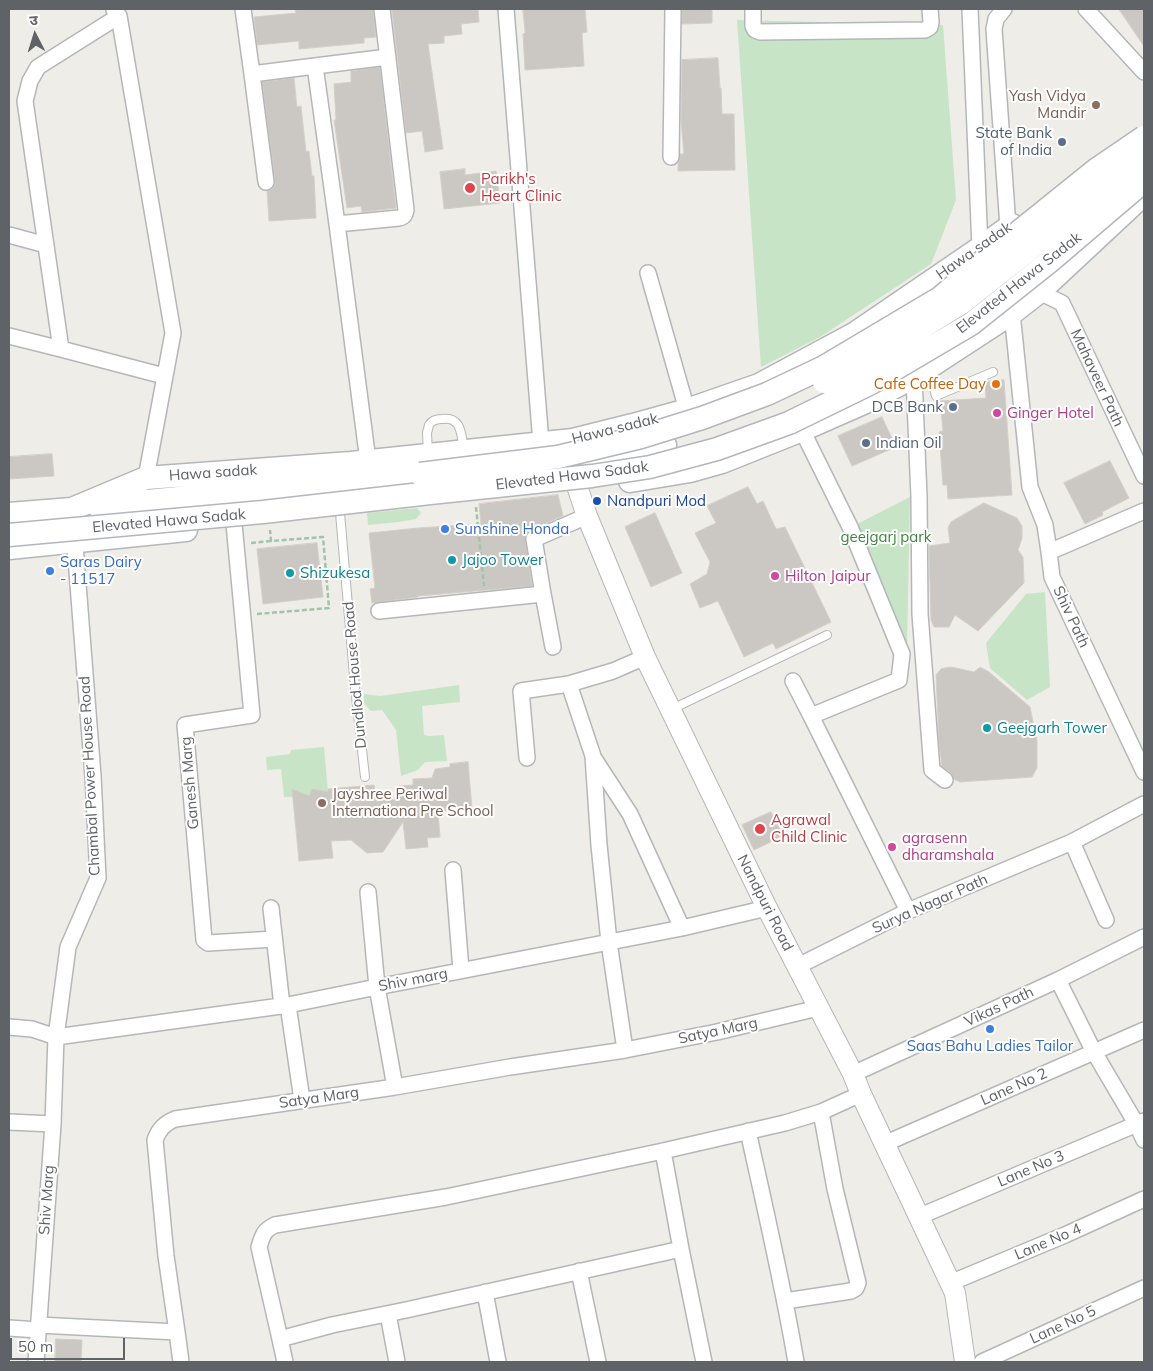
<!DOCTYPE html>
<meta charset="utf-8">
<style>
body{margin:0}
#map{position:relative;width:1153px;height:1371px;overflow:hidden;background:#efede7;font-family:Mulish,"Noto Sans Devanagari",sans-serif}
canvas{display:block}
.frame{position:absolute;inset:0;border:10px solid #5f6266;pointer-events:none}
.north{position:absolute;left:10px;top:10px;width:50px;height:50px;-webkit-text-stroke:4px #fff;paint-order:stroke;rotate:355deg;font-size:14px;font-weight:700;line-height:20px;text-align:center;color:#5f6266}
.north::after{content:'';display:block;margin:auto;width:18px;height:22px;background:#5f6266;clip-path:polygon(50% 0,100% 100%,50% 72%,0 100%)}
.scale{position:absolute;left:10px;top:1338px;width:115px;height:22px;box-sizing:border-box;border:2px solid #5f6266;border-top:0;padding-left:6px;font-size:15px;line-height:18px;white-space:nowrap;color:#5f6266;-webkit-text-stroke:4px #fff;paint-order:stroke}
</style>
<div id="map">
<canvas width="1153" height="1371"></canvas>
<div class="frame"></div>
<div class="north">उ</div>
<div class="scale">50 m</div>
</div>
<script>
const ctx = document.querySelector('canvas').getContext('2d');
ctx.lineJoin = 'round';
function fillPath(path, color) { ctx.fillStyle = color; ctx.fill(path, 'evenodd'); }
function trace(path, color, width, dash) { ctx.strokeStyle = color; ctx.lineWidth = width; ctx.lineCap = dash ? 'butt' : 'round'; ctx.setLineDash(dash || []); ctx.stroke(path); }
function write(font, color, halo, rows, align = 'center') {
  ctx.font = font + ' Mulish,sans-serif'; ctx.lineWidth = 4; ctx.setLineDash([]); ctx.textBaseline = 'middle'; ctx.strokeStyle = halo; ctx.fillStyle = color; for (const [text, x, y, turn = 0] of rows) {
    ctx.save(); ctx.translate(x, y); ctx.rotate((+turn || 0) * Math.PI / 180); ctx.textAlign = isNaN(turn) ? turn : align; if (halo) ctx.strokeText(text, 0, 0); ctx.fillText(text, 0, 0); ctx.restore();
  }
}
fillPath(new Path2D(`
 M 737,20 L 943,25 L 956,200 L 931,264 L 820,337 L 761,367 Z
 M 910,497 L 907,645 L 880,590 L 855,525 Z
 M 417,508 L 421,513 L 416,519 L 399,522 L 368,525 L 367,513 Z
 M 1045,592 L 1050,687 L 1027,700 L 990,668 L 986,643 L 1026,594 Z
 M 459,685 L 460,702 L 422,706 L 424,735 L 429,736 L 444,735 L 447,761 L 425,762 L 418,770 L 401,776 L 396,730 L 382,710 L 371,711 L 364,703 L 364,694 L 380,696 Z
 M 324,747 L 328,792 L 311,798 L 299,792 L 295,793 L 293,797 L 284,797 L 281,769 L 267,770 L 266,757 L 290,754 L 291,750 Z`), '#c8e4c7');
const building = new Path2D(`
 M 295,9 L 373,9 L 376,37 L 364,38 L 364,43 L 299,49 L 299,41 L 257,45 L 254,17 L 296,13 Z
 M 401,9 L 478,9 L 479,22 L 461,24 L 462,34 L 444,36 L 444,43 L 428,44 L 443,149 L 425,152 L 422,131 L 406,133 L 392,10 Z
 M 523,9 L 585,9 L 587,32 L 582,33 L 584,66 L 525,70 L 523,34 L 525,33 Z
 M 682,9 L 712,9 L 712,23 L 682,24 Z
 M 1119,9 L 1144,9 L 1144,46 Z
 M 718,58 L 720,88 L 721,88 L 722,114 L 734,114 L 735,170 L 678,171 L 678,163 L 680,154 L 684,154 L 681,120 L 682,60 Z
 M 380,67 L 396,208 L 362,212 L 361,206 L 347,208 L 334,120 L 336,120 L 334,84 L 351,82 L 351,71 Z
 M 294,78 L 297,107 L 301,106 L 306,152 L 309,151 L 312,176 L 314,176 L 316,218 L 269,221 L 267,191 L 272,189 L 275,185 L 275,181 L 262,82 Z
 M 465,169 L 465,175 L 496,171 L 500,203 L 444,209 L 440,172 Z
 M 1004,380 L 1012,495 L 948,499 L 947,485 L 943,485 L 939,432 L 943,431 L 940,401 L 986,398 L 985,382 Z
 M 882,417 L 896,447 L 852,466 L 838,436 Z
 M 52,454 L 54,476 L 9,479 L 9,457 Z
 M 1110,461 L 1129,498 L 1102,512 L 1103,515 L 1085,524 L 1064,483 Z
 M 748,487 L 757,504 L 763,501 L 776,529 L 785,527 L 831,622 L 776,649 L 773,643 L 744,657 L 718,601 L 700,608 L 690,584 L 707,574 L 710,562 L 695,533 L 716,523 L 707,506 Z
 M 558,495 L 563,516 L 530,530 L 527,533 L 525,537 L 532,586 L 418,596 L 418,597 L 372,603 L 370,589 L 375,588 L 369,533 L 418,528 L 481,524 L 479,504 Z
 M 984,503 L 1017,518 L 1022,526 L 1022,538 L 1018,550 L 1023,557 L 1024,583 L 978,631 L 955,615 L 949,627 L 934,627 L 931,620 L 929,546 L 950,543 L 948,528 L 951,522 Z
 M 655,513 L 682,573 L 651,587 L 625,527 Z
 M 317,543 L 323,597 L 263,604 L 257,549 Z
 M 951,667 L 974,672 L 980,667 L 989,672 L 1030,707 L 1037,741 L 1037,768 L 1032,777 L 960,782 L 954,779 L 951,773 L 942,766 L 939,743 L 936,675 L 941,669 Z
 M 468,762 L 472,808 L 438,811 L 440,837 L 427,838 L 428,847 L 406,849 L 403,822 L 383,852 L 367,853 L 351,840 L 331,841 L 333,858 L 299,861 L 292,789 L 309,796 L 312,789 L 328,792 L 328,789 L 374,785 L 376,801 L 400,799 L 399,786 L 413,785 L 413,779 L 432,778 L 435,769 L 450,767 L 450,764 Z
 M 771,812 L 783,836 L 754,850 L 742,825 Z
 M 56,1339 L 82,1340 L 81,1362 L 55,1362 Z`);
fillPath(building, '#cbc8c4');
trace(building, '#d4cfc6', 1);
const service = new Path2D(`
 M 929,370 L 936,396 L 993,372
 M 428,453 L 427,433 L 429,425 C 432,420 436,419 442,419 C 462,416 461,435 464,450
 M 340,513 L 355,687 L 365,777
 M 672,709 L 827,635`);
const minor = new Path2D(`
 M 243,9 L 252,74 L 315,66 L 337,224 L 399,218 C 404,217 405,215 406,210 L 382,9
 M 506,9 L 541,443
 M 753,9 L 753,26 L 755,30 L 760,32 L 925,30 L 930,27 L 931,22 L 930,9
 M 970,9 L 980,248
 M 1004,9 L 996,19 L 994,29 L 1008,227
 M 1086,9 L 1144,72
 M 119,16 L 173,333 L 146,478
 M 315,66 L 388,57
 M 252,74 L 266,182
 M 671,157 L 673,9
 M 337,224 L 368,461
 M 9,235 L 46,245
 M 648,273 L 687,410
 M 1039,292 L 1062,303 L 1144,476
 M 1012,313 L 1030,487 L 1045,525 L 1049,552
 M 9,336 L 61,349 L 25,101 L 30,81 L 38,67 L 119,16 L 114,10
 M 61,349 L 164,376
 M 914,377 L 919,497 L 920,614 L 932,770 L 945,780
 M 802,430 L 850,527 L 902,654 L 899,680 L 811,716 L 908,911
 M 1144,511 L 1049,552 L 1052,577 L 1144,772
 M 234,524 L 252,715 L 185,725 L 204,940 L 208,943 L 274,939
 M 543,594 L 553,647
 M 379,611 L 543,594 L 534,539 L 587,516
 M 793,681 L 811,716
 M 593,757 L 630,814 L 682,928
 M 527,758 L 521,691 L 569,684
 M 1072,842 L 1106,920
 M 453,870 L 461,970
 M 368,892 L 377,987 L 395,1087
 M 271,908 L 282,1006
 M 798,966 L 908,911 L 1072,842 L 1144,804
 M 1058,980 L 1094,1052 L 1137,1125 L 1144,1140
 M 288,1005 L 302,1100
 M 9,1027 L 32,1029 L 56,1037 L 288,1005 L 377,987 L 682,928 L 767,908
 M 625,1050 L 609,942 L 599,845 L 593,756 L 569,684 L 613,671 L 645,657
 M 853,1074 L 1058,980 L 1144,937
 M 9,1122 L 53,1124
 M 748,1131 C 765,1208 783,1285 796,1362
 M 884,1144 L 1144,1030
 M 663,1151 L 681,1249 L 704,1362
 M 918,1217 L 1144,1121
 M 681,1249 L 406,1310 L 332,1325 L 280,1339 L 259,1247 C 263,1235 263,1231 275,1225 L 446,1197 L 663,1151 L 785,1123 L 821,1112 L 861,1094
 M 579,1271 L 598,1362
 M 950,1283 L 1065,1235 L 1144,1199
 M 485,1292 L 498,1362
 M 785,1301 L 851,1291 L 856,1288 L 858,1283 L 835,1189 L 821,1112
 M 388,1314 L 397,1362
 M 38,1325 L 177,1332 L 166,1256 L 155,1140 C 159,1129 164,1124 175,1119 L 395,1087 L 510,1067 L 625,1050 L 717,1032 L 818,1008
 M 9,1328 L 38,1330
 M 177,1332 L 181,1362
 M 280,1339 L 285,1362
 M 36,1362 L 53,1124 L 56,1037 L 68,947 L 98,878 L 93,776 L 74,533
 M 982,1362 L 1144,1288`);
const tertiary = new Path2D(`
 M 575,462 L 578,489 L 587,516 L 645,657 L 767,908 L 853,1074 L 861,1094 L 955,1293 L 965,1362`);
const secondary = new Path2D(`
 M 575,464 L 665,445
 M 630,481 L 690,471 L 722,462 L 802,430 L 868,401 L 914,377 L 1012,313 L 1039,292 L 1143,195
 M 98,506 L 420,474
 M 9,514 L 72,509 L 146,478 L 351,463 L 573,440 L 633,425 L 687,410 L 759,385 L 854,334 L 980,248 L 1012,225
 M 9,548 L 186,530`);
trace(service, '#b4b7ba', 10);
trace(minor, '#b4b7ba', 18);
trace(tertiary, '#b4b7ba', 22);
trace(secondary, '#b3b6ba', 25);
trace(new Path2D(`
 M 476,507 L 484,586
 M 251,543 L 271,541
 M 257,614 L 329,608 L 323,537 L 271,541 L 270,530`), '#a0c5a9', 2.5, [5, 2.5]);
trace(service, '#fff', 8);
trace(minor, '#fff', 15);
trace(tertiary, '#fff', 20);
trace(secondary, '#fff', 22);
const secondaryBridge = new Path2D(`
 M 824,382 L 861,365 L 960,304 L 1144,159
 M 420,474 L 558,457 L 641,437 L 702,418 L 767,394 L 824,367 L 940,298 L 990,255 L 1097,169 L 1144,137
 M 9,535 L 263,512 L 430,493 L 592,476 L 650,467 L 717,449 L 789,423 L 871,383 L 971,324 L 1049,262 L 1144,181`);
trace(secondaryBridge, '#b3b6ba', 25, []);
trace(secondaryBridge, '#fff', 22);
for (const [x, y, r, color] of [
 [1096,105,5,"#8d6e63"],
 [1062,142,5,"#5c6f8a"],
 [470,188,6,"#e0444e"],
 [996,384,5,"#e8710a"],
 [953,407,5,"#5c6f8a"],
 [997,413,5,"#d1479c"],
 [866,443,5,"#5c6f8a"],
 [597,501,5,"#1a4fb4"],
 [445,529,5,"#3f7fe0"],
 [452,560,5,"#0f9aa8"],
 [50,571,5,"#3f7fe0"],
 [290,573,5,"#0f9aa8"],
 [775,576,5,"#d1479c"],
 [987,728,5,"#0f9aa8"],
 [322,803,5,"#8d6e63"],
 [760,829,6,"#e0444e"],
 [892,847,5,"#d1479c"],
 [990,1029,5,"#3f7fe0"]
]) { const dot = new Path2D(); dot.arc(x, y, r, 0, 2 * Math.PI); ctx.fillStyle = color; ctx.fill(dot); trace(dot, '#fff', 2); }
write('15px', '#785e54', '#fff', [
 ["Yash Vidya",1086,96],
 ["Mandir",1086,113],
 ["Jayshree Periwal",332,794,"left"],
 ["Internationa Pre School",332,811,"left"]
], 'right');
write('15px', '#4e5e75', '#fff', [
 ["State Bank",1052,133],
 ["of India",1052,150],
 ["DCB Bank",943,407],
 ["Indian Oil",876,443,"left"]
], 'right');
write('15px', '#be3a42', '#fff', [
 ["Parikh's",481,179],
 ["Heart Clinic",481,196],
 ["Agrawal",771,820],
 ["Child Clinic",771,837]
], 'left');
write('15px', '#5f6266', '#fff', [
 ["Hawa sadak",974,251,-35],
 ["Elevated Hawa Sadak",1019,283,-38],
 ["Mahaveer Path",1097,378,65],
 ["Hawa sadak",615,429,-14],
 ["Hawa sadak",213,473,-4],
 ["Elevated Hawa Sadak",572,476,-7],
 ["Elevated Hawa Sadak",169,521,-5],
 ["Shiv Path",1071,617,65],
 ["Dundlod House Road",355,675,-95],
 ["Chambal Power House Road",90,776,-93],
 ["Ganesh Marg",190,783,-95],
 ["Nandpuri Road",765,903,63],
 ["Surya Nagar Path",930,904,-24],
 ["Shiv marg",413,980,-11],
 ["Vikas Path",999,1007,-25],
 ["Satya Marg",718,1031,-12],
 ["Lane No 2",1014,1087,-24],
 ["Satya Marg",319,1098,-8],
 ["Lane No 3",1031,1169,-23],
 ["Shiv Marg",47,1200,-86],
 ["Lane No 4",1048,1242,-23],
 ["Lane No 5",1063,1325,-25]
]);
write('15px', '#c56008', '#fff', [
 ["Cafe Coffee Day",986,384]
], 'right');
write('15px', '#b23c85', '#fff', [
 ["Ginger Hotel",1007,413],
 ["Hilton Jaipur",785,576],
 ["agrasenn",902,838],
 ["dharamshala",902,855]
], 'left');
write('15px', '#164399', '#fff', [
 ["Nandpuri Mod",607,501]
], 'left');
write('15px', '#366cbe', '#fff', [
 ["Sunshine Honda",455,529],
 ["Saras Dairy",60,562],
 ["- 11517",60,579],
 ["Saas Bahu Ladies Tailor",990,1046,"center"]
], 'left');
write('15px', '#3f853f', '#fff', [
 ["geejgarj park",886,537]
]);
write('15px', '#0d838f', '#fff', [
 ["Jajoo Tower",462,560],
 ["Shizukesa",300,573],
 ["Geejgarh Tower",997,728]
], 'left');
</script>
